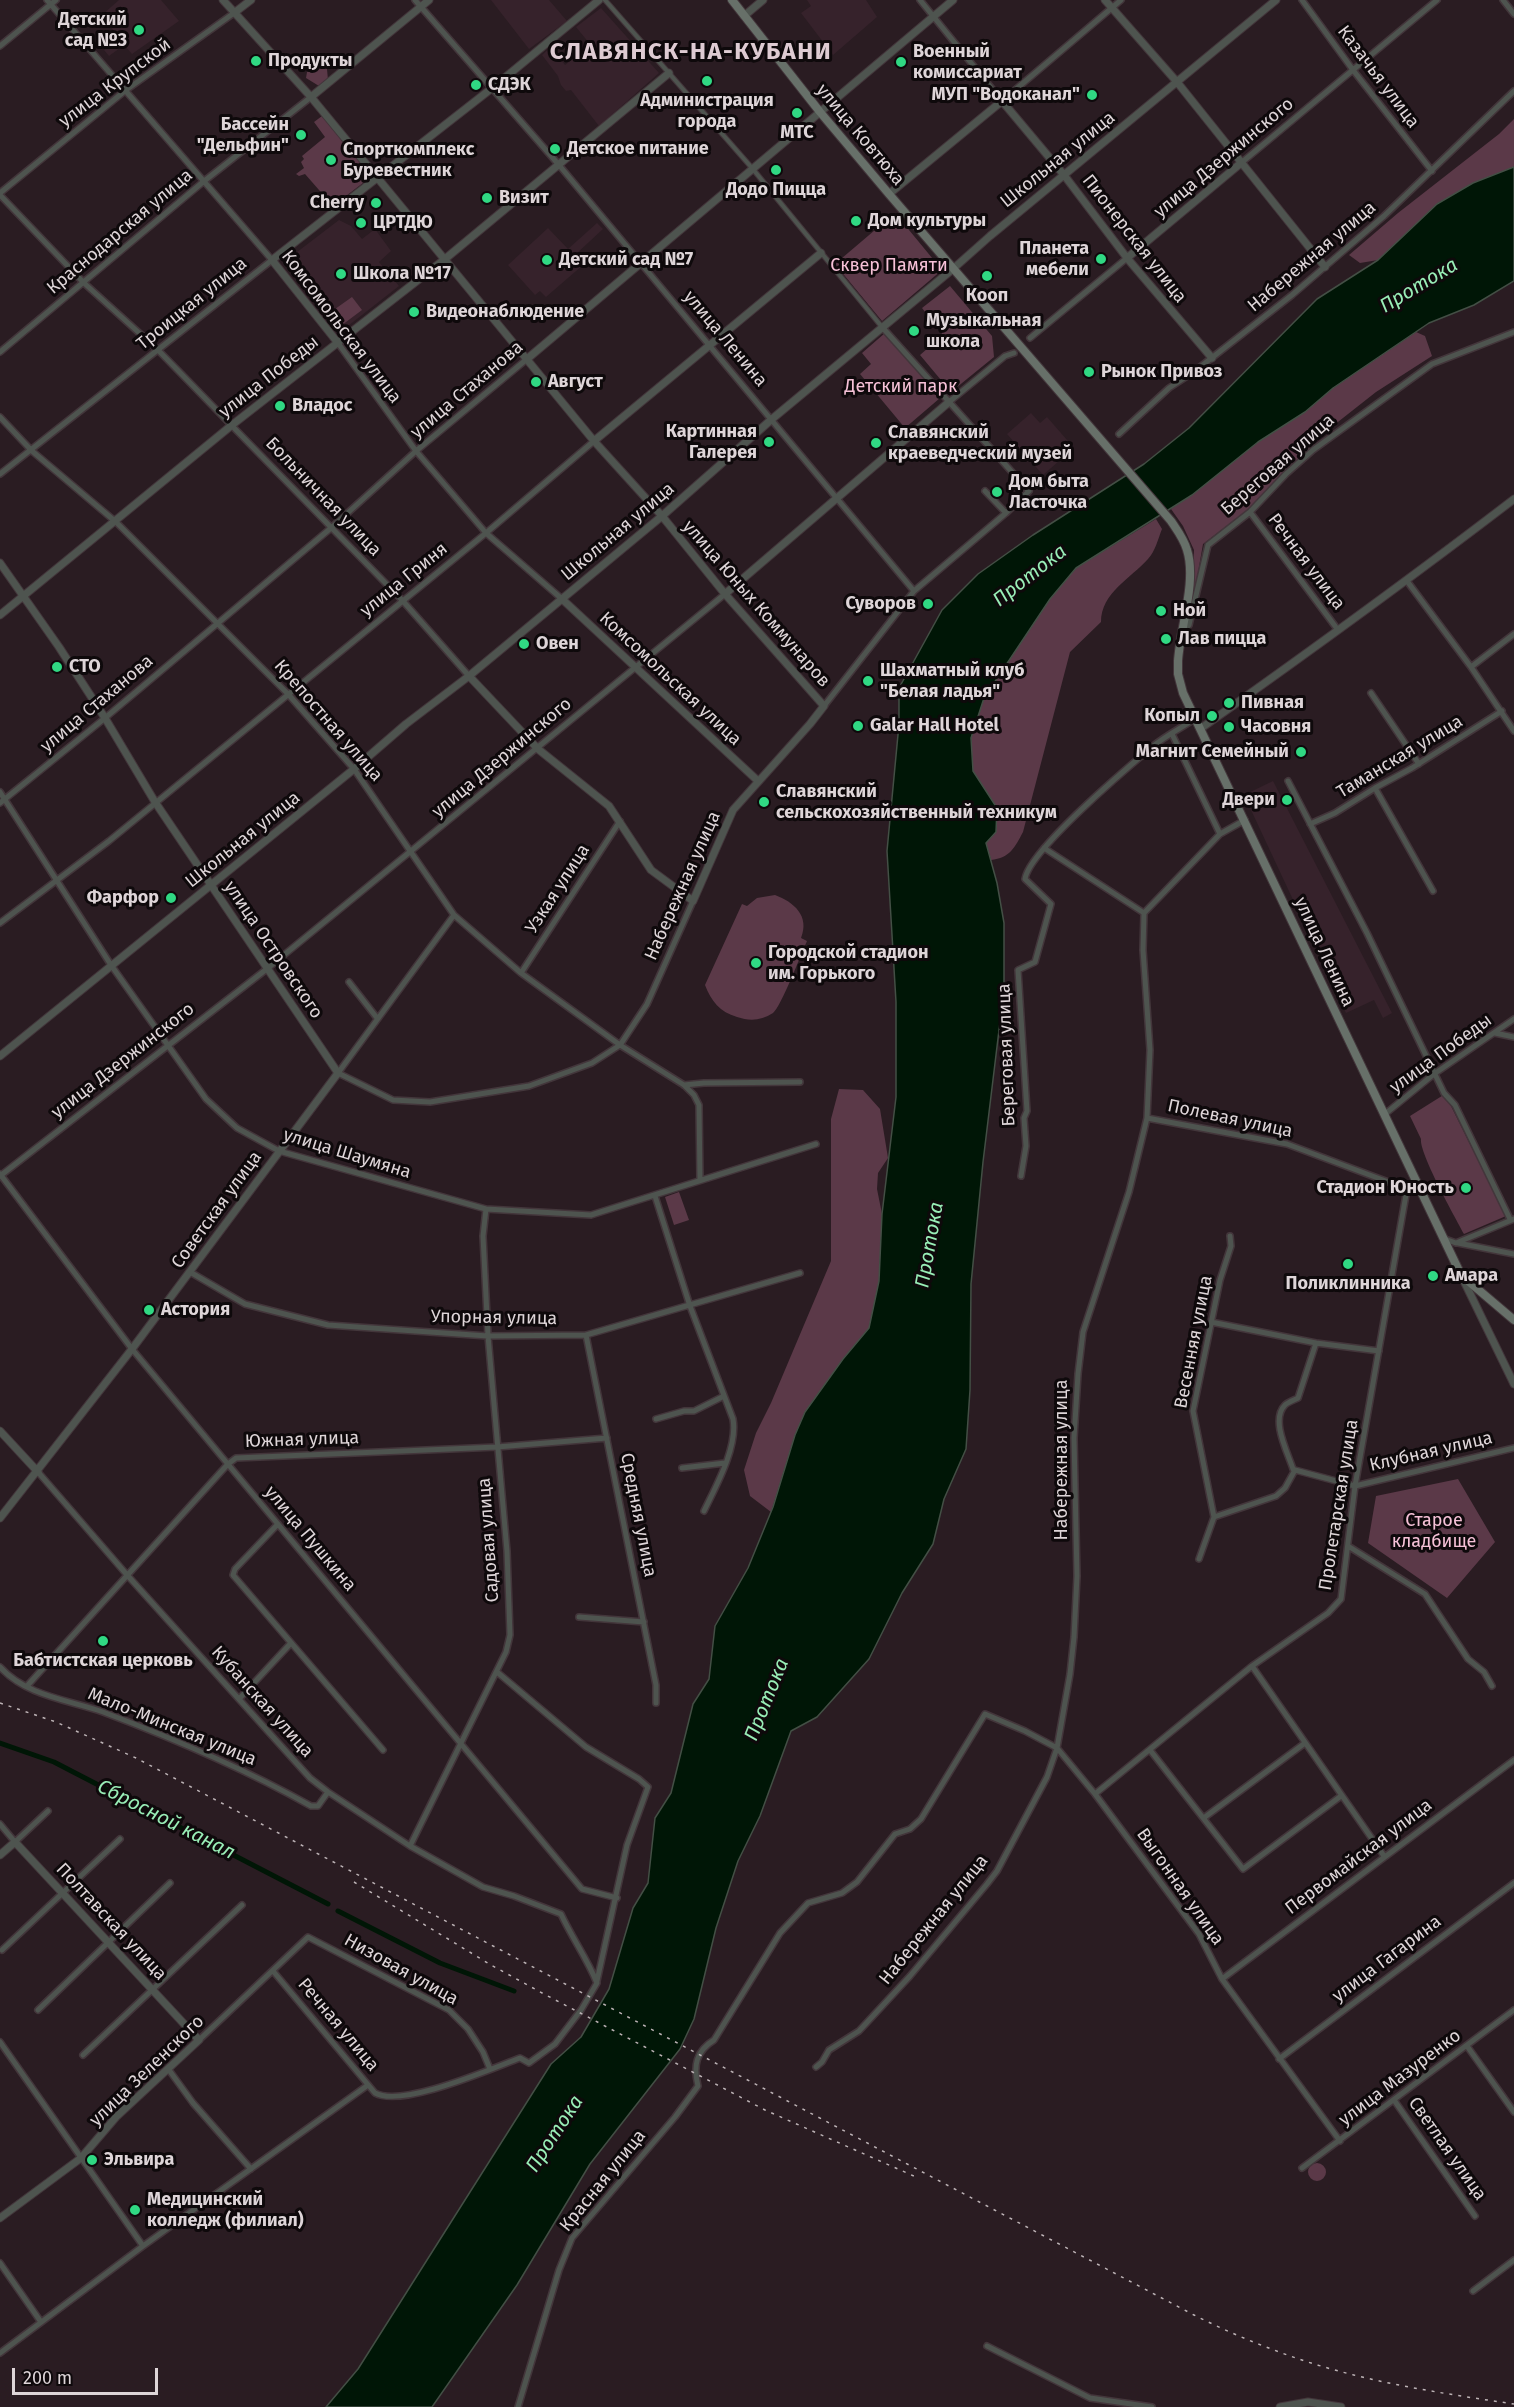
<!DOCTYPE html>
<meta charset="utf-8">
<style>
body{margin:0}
#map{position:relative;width:1514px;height:2407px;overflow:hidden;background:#2a1c22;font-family:"Fira Sans",sans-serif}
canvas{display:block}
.scale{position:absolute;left:12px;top:2368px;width:146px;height:27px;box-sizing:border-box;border:3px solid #ded5d8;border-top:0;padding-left:8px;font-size:18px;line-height:21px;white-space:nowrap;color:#ded5d8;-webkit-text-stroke:4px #0e090b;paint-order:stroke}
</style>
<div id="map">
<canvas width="1514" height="2407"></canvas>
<div class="scale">200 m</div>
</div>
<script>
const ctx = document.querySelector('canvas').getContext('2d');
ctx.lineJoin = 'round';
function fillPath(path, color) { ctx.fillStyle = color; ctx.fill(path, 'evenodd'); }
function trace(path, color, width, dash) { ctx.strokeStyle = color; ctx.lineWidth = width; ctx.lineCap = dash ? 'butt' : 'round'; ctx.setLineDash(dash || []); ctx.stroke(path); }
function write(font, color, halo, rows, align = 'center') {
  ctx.font = font + ' "Fira Sans",sans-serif'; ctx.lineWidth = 6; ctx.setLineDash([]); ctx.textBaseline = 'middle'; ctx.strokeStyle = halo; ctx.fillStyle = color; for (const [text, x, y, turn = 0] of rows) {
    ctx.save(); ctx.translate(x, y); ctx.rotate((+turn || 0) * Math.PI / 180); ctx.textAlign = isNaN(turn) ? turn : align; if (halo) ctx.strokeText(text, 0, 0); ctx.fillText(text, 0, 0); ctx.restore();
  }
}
fillPath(new Path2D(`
 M 119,0 L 161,0 L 179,21 L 132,54 L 124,45 L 109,56 L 104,50 L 119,38 L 102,15 Z
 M 491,0 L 549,0 L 567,21 L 529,49 Z
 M 807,0 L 866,0 L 877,17 L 833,55 L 801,13 L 811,6 Z
 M 601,8 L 659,73 L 599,126 L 571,90 L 566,91 L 561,85 L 558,76 L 542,55 L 551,47 L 565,65 L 580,53 L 584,57 L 594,49 L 576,27 Z
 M 339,220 L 351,226 L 362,239 L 375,229 L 391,251 L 379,262 L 399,286 L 339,333 L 284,262 Z
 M 597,223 L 603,229 L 575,255 L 583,265 L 546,297 L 540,291 L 535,295 L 508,265 L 548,228 L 568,249 Z
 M 1031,413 L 1040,423 L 1047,417 L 1074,448 L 1043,475 L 1007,434 Z
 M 1273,781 L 1392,1013 L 1383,1018 L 1374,1000 L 1346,1013 L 1244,795 Z`), '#36222b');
fillPath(new Path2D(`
 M 314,61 L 323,62 L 327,69 L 328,80 L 319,86 L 306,78 L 307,72 Z
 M 322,116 L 372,176 L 333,206 L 305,174 L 299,176 L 296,174 L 304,168 L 301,162 L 304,159 L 302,156 L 325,137 L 314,122 Z
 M 1514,119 L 1514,167 L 1473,183 L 1437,204 L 1378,260 L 1360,263 L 1349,255 L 1398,213 L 1499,134 Z
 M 895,213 L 942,270 L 882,321 L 835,264 Z
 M 950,286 L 992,336 L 994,357 L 951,392 L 920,355 L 943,335 L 922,308 Z
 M 352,297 L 362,310 L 338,328 L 328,314 Z
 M 1416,332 L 1425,336 L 1432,356 L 1376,392 L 1329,429 L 1248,510 L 1203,544 L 1195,590 L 1192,591 L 1194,550 L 1183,526 L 1171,509 L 1258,442 L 1305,412 L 1333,388 Z
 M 885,333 L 940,398 L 905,428 L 860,374 L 871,364 L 862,353 Z
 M 1156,519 L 1162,529 C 1158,539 1155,552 1148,559 C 1131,578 1101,593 1101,622 L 1070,652 L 1023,832 C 1015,847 1010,858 991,860 L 986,843 L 993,835 L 997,809 L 973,772 L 971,738 L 984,698 L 1050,599 L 1076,568 Z
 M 775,895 C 794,902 810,916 801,938 L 807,941 C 801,954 781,1007 773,1013 C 761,1021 749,1021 737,1017 C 720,1012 711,1001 705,985 L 742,904 L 747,906 L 757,898 Z
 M 839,1089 L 863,1090 L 880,1109 L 888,1158 L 878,1173 L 877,1189 L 882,1214 L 879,1281 L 869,1328 L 843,1359 L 805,1412 L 795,1435 L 771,1512 L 750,1496 L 744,1470 L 756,1433 L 771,1403 L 831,1261 L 831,1119 Z
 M 1445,1094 L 1506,1216 L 1464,1234 C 1455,1217 1419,1153 1421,1139 L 1410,1116 Z
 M 679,1192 L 689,1220 L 674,1225 L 665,1197 Z
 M 1458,1479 L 1495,1542 L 1447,1598 L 1368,1543 L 1376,1496 Z
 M1308 2172a9 9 0 1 1 18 0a9 9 0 1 1-18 0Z`), '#5b3948');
const water = new Path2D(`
 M 1514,167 L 1514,281 L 1474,305 L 1429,323 L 1333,388 L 1305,412 L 1258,442 L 1192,495 L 1076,568 L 1050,599 L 984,698 L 971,738 L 973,771 L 997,808 L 996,832 L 986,843 L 997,883 L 1004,923 L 1004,989 L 983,1162 L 971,1284 L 970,1390 L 966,1449 L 944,1499 L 933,1544 L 902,1593 L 869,1659 L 817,1717 L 791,1731 L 760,1816 L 738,1861 L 716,1928 L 694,2019 L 680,2049 L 590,2164 L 517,2285 L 432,2407 L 326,2407 L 358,2369 L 551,2064 L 581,2037 L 609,1989 L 633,1908 L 648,1883 L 655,1818 L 671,1793 L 693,1704 L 709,1679 L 715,1626 L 748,1568 L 773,1507 L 795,1435 L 805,1412 L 843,1359 L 869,1328 L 879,1281 L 882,1214 L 896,1097 L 896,1002 L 887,851 L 899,724 L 899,688 L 942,610 L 978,574 L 1033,535 L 1144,464 L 1189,428 L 1317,299 L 1378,260 L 1437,204 L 1473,183 Z`);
fillPath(water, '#001606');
trace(water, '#434f45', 1.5);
trace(new Path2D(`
 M 0,1743 L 54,1762 L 328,1904
 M 338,1911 L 440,1963 L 514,1991`), '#001606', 5);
const pedestrian = new Path2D(`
 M 605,0 L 752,168 L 882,327`);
const minor = new Path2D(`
 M 415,0 L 559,165 L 914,591
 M 920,0 L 1002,101 L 1121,0
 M 1302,0 L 1353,70 L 1432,171
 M 1503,0 L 1514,14
 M 0,46 L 56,0
 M 1241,163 L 1437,0
 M 0,193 L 126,90 L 234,13
 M 0,195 L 84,283 L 158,350 L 402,600 L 469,676
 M 882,327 L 1029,491 L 1006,513 L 985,491
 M 1030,338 L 1127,258
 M 338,343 L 416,451 L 486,533 L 562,599
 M 0,352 L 203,182 L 311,97
 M 949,402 L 1005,356 L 1014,353
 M 0,417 L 32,451 L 116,522 L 288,694 L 354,769 L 454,915 L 521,973 L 620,1045 L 684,1085 L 694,1095 L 699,1105 L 700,1180
 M 1119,434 L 1169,388 L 1195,371 L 1292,295 L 1384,216 L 1514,91
 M 0,474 L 272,260 L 47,0
 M 1250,512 L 1338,630
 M 1407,581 L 1471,667 L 1514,731
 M 1182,632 L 1189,625 L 1208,545 L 1250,512 L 1286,474 L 1313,450 L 1432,364 L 1514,332
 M 1471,667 L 1514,634
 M 1371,693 L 1419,764
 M 824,706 L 914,591 L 1006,513
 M 1172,734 L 1220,834
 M 1288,781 L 1367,933 L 1444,1093 L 1455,1105 L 1510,1219
 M 1375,788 L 1433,891
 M 0,792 L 111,965 L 206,1099 L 237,1128 L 279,1151 L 486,1209 L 591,1215 L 816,1144
 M 0,803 L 105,718 L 331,528 L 416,451 L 527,359
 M 1310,824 L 1335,813 L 1375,788 L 1412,768 L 1502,711
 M 1044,848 L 1144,913
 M 454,915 L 338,1073 L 393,1100 L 430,1102 L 529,1086 L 592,1063 L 620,1045 L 647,1004 L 693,901
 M 0,923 L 109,841 L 486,533 L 594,441
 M 521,973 L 620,821
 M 349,982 L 377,1018
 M 1495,1033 L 1514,1037
 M 684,1085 L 704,1083 L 800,1082
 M 1385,1114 L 1434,1074 L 1514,1019
 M 1147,1118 L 1287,1144 L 1407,1189
 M 0,1174 L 132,1349 L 582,1889 L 617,1898
 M 0,1176 L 268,968 L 725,594
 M 1021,1176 L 1026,1146 L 1024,1118 L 1027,1111 L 1018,970 L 1035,962 L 1051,904 L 1025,879 C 1029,851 1127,768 1152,747 C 1165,736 1181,728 1195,719
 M 655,1196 L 690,1306 L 733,1419 C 738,1447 716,1486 704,1511
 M 1445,1239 L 1456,1243 L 1514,1219
 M 1458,1243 L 1514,1254
 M 190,1272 L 245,1304 L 328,1325 L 488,1336 L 586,1335 L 800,1273
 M 1211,1322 L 1316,1343 L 1379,1351
 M 586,1335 L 656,1685 L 656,1703
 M 656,1419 L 684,1411 L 694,1411 L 724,1396
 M 682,1468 L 725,1463
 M 1295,1470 L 1293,1469 C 1288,1453 1270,1420 1285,1405 C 1288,1402 1294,1400 1298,1398 L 1316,1343
 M 38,1472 L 128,1576 L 310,1778 L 328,1792 L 410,1846 L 483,1887 L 514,1896 L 561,1914 C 572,1938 587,1958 597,1983 L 581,2010 L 555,2044 L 529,2063 L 520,2058 C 490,2069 402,2108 375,2093 L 273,1971
 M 1214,1517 L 1276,1496 L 1285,1488 L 1295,1470 L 1355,1486 L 1514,1448
 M 278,1524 L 235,1569 L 233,1575 L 383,1750
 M 1348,1546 L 1425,1594 L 1468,1659 L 1484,1672 L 1492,1686
 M 1199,1559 L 1214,1517 L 1193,1411 L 1220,1280 L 1231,1246 L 1230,1236
 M 579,1617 L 644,1622
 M 1252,1666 L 1384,1856
 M 0,1667 C 26,1696 69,1700 103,1712 C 175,1739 245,1769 311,1806 L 318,1806 L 328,1792
 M 497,1672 L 586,1747 L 639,1779 L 648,1787 L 627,1845 L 597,1981
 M 27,1686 L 228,1464 L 236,1458 L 497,1447 L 607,1438
 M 239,1699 L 291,1643
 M 1150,1750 L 1243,1869 L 1341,1796
 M 1095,1794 L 1252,1666 L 1328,1613 L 1341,1599 L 1355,1486 L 1407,1189 L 1419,1185
 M 1205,1817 L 1305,1743
 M 0,1824 L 15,1842 L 48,1811
 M 410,1846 L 506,1652 L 510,1635 L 507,1551 L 488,1336 L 483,1236 L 486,1209
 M 2,1950 L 120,1839
 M 1222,1979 L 1514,1760
 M 38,2010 L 170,1883
 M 199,2040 L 308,1937 L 449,2010 L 468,2029 L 483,2052 L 490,2069
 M 0,2042 L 143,2246
 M 1467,2046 L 1514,2112
 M 83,2055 L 242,1905
 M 1279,2059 L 1514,1883
 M 816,2067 L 822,2062 L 829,2050 L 859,2031 L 910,1976 L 987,1884 L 997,1871 L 1047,1777 L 1057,1748 L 1070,1674 L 1074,1637 L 1077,1576 L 1074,1438 L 1078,1374 L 1083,1332 L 1129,1192 L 1147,1118 L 1150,1050 L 1143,950 L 1144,913 L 1220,834 L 1245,820
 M 169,2070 L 193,2103 L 251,2169
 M 1394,2100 L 1475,2216
 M 1302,2168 L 1514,2010
 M 0,2263 L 41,2322
 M 1473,2291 L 1514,2260
 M 987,2346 L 1090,2398 L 1152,2407
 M 0,2353 L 143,2246 L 368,2085
 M 518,2407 L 559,2270 L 572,2238 L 675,2117 L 698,2086 C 693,2066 696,2051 714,2040 L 780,1933 L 808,1903 L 842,1893 L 857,1882 L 895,1834 L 910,1829 L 921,1819 L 985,1714 L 1025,1731 L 1057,1748 L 1095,1794 L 1199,1934 L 1222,1979 L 1340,2141`);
const tertiary = new Path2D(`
 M 223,0 L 311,97 L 594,441 L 662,516 L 725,594 L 824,706 L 810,724 L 733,810 L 693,901 L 651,870 L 609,806 L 538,749 L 469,676
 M 1105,0 L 1177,82 L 1325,267
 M 234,13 L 251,0
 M 744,16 L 763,0
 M 311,97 L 429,0
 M 889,194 L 1002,101 L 1064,175 L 1127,258 L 1212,358
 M 1127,258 L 1241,163
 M 338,343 L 272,260 L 496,85 L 599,0
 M 527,359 L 953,0
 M 594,441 L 821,253
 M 0,563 L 59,647 L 105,718 L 155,802 L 338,1073 L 132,1349 L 0,1518
 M 725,594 L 949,402
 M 562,599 L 758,781
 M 0,615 L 232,425 L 445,259 L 669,73
 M 1200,729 C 1306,654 1411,578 1514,499
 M 0,1056 L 354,769 L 406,724 L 469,676 L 662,516 L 772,419 L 954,268 L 990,236 L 1276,0
 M 1461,1275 L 1514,1384
 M 0,1431 L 38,1472
 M 0,1855 L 15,1842 L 199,2040 L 116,2117 L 81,2158 L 0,2218
 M 1280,2407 L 1308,2402 L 1341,2407`);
const secondary = new Path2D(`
 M 732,0 L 820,112 L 889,194 L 1171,521 C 1177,530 1184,539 1187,550 C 1197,581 1180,628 1178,661 L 1178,674 L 1183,693 L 1461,1275 L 1514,1320`);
trace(pedestrian, '#43363b', 6);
trace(minor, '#43363b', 8);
trace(tertiary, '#43363b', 9);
trace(secondary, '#43363b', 10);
trace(pedestrian, '#4e544f', 4);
trace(minor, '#4e544f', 5);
trace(tertiary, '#4e544f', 7);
trace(secondary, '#677069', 8);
trace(new Path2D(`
 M 0,1703 L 56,1722 L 136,1758 L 1194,2315 C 1220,2328 1247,2340 1274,2350 C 1351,2380 1433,2392 1514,2404
 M 354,1882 L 491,1965 L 544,1994 L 765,2110 L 916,2177`), '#bdb3b6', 1.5, [3, 6]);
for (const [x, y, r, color] of [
 [139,30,6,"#30d883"],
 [256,61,6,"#30d883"],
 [901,62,6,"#30d883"],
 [707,81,6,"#30d883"],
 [476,85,6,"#30d883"],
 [1092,95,6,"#30d883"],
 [797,113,6,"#30d883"],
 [301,135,6,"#30d883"],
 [555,149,6,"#30d883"],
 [331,160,6,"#30d883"],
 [776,170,6,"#30d883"],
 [487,198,6,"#30d883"],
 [376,203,6,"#30d883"],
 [856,221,6,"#30d883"],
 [361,223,6,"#30d883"],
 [1101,259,6,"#30d883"],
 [547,260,6,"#30d883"],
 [341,274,6,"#30d883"],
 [987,276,6,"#30d883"],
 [414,312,6,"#30d883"],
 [914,331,6,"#30d883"],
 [1089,372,6,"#30d883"],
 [536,382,6,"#30d883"],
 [280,406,6,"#30d883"],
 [769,442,6,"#30d883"],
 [876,443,6,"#30d883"],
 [997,492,6,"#30d883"],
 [928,604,6,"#30d883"],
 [1161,611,6,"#30d883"],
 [1166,639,6,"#30d883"],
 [524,644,6,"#30d883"],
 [57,667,6,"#30d883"],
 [868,681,6,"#30d883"],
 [1229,703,6,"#30d883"],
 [1212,716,6,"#30d883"],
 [858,726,6,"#30d883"],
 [1229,727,6,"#30d883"],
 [1301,752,6,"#30d883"],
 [1287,800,6,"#30d883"],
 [764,802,6,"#30d883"],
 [171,898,6,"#30d883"],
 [756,963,6,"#30d883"],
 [1466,1188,6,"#30d883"],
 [1348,1264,6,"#30d883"],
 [1433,1276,6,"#30d883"],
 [149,1310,6,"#30d883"],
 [103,1641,6,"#30d883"],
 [92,2160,6,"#30d883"],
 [135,2210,6,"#30d883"]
]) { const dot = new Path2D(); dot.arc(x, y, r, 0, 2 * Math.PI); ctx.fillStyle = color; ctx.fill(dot); trace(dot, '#0e090b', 2); }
write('bold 18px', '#ded5d8', '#0e090b', [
 ["Детский",127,20,"right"],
 ["сад №3",127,41,"right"],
 ["Военный",913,52],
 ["комиссариат",913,73],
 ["Продукты",268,61],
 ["СДЭК",488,85],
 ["МУП \"Водоканал\"",1080,95,"right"],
 ["Администрация",707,101,"center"],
 ["города",707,122,"center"],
 ["Бассейн",289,125,"right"],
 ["\"Дельфин\"",289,146,"right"],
 ["МТС",797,133,"center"],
 ["Детское питание",567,149],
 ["Cпорткомплекс",343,150],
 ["Буревестник",343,171],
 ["Додо Пицца",776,190,"center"],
 ["Визит",499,198],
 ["Cherry",364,203,"right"],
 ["Дом культуры",868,221],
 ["ЦРТДЮ",373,223],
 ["Планета",1089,249,"right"],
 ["мебели",1089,270,"right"],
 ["Детский сад №7",559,260],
 ["Школа №17",353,274],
 ["Кооп",987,296,"center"],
 ["Видеонаблюдение",426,312],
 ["Музыкальная",926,321],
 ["школа",926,342],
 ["Рынок Привоз",1101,372],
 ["Август",548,382],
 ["Владос",292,406],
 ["Картинная",757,432,"right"],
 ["Галерея",757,453,"right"],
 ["Славянский",888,433],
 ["краеведческий музей",888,454],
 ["Дом быта",1009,482],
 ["Ласточка",1009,503],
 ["Суворов",916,604,"right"],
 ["Ной",1173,611],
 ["Лав пицца",1178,639],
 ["Овен",536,644],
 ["СТО",69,667],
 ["Шахматный клуб",880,671],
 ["\"Белая ладья\"",880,692],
 ["Пивная",1241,703],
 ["Копыл",1200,716,"right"],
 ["Galar Hall Hotel",870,726],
 ["Часовня",1241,727],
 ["Магнит Семейный",1289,752,"right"],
 ["Славянский",776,792],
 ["сельскохозяйственный техникум",776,813],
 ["Двери",1275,800,"right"],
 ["Фарфор",159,898,"right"],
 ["Городской cтадион",768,953],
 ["им. Горького",768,974],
 ["Стадион Юность",1454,1188,"right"],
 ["Амара",1445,1276],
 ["Поликлинника",1348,1284,"center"],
 ["Астория",161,1310],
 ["Бабтистская церковь",103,1661,"center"],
 ["Эльвира",104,2160],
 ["Медицинский",147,2200],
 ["колледж (филиал)",147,2221]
], 'left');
write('18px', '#ded5d8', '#0e090b', [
 ["Казачья улица",1378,77,53],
 ["улица Крупской",115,83,-37],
 ["улица Ковтюха",860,135,50],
 ["улица Дзержинского",1224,158,-40],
 ["Школьная улица",1058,160,-39],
 ["Краснодарская улица",120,232,-40],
 ["Пионерская улица",1134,239,52],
 ["Набережная улица",1312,257,-40],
 ["Троицкая улица",192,304,-39],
 ["Комсомольская улица",341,327,53],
 ["улица Ленина",725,339,50],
 ["улица Победы",269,377,-38],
 ["улица Стаханова",467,390,-40],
 ["Береговая улица",1278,465,-41],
 ["Больничная улица",323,497,46],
 ["Школьная улица",618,532,-40],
 ["Речная улица",1306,562,53],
 ["улица Гриня",404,580,-39],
 ["улица Юных Коммунаров",756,604,49],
 ["Комсомольская улица",670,679,43],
 ["улица Стаханова",97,704,-40],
 ["Крепостная улица",328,721,49],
 ["Таманская улица",1400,757,-31],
 ["улица Дзержинского",502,758,-40],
 ["Школьная улица",243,840,-39],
 ["Набережная улица",683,886,-66],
 ["Узкая улица",558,889,-57],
 ["улица Островского",273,950,56],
 ["улица Ленина",1324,952,65],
 ["улица Победы",1441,1054,-36],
 ["Береговая улица",1007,1055,-92],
 ["улица Дзержинского",123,1061,-38],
 ["Полевая улица",1230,1119,12],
 ["улица Шаумяна",347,1154,17],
 ["Советская улица",217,1210,-54],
 ["Упорная улица",494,1318,1],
 ["Весенняя улица",1194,1342,-79],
 ["Южная улица",302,1440,-2],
 ["Клубная улица",1431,1452,-13],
 ["Набережная улица",1062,1460,-90],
 ["Пролетарская улица",1339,1505,-81],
 ["Средняя улица",638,1515,79],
 ["улица Пушкина",310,1539,50],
 ["Садовая улица",489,1540,-94],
 ["Кубанская улица",262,1702,48],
 ["Мало-Минская улица",172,1727,22],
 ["Первомайская улица",1359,1857,-37],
 ["Выгонная улица",1180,1887,55],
 ["Набережная улица",934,1920,-51],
 ["Полтавская улица",111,1922,47],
 ["улица Гагарина",1387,1959,-37],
 ["Низовая улица",401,1970,29],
 ["Речная улица",338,2025,50],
 ["улица Зеленского",147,2071,-44],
 ["улица Мазуренко",1400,2078,-37],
 ["Светлая улица",1447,2149,55],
 ["Красная улица",603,2181,-51]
]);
write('18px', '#f6c1d7', '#0e090b', [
 ["Сквер Памяти",889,266],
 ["Детский парк",901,387],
 ["Старое",1434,1521],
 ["кладбище",1434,1542]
]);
write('italic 20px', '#99eeb7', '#0e090b', [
 ["Протока",1419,286,-31],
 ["Протока",1030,576,-38],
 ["Протока",930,1245,-80],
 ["Протока",767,1700,-68],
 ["Сбросной канал",166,1820,27],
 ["Протока",555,2134,-57]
]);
ctx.letterSpacing = '1.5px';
write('bold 24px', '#decbd2', '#0e090b', [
 ["СЛАВЯНСК-НА-КУБАНИ",691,52]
]);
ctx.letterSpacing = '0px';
</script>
